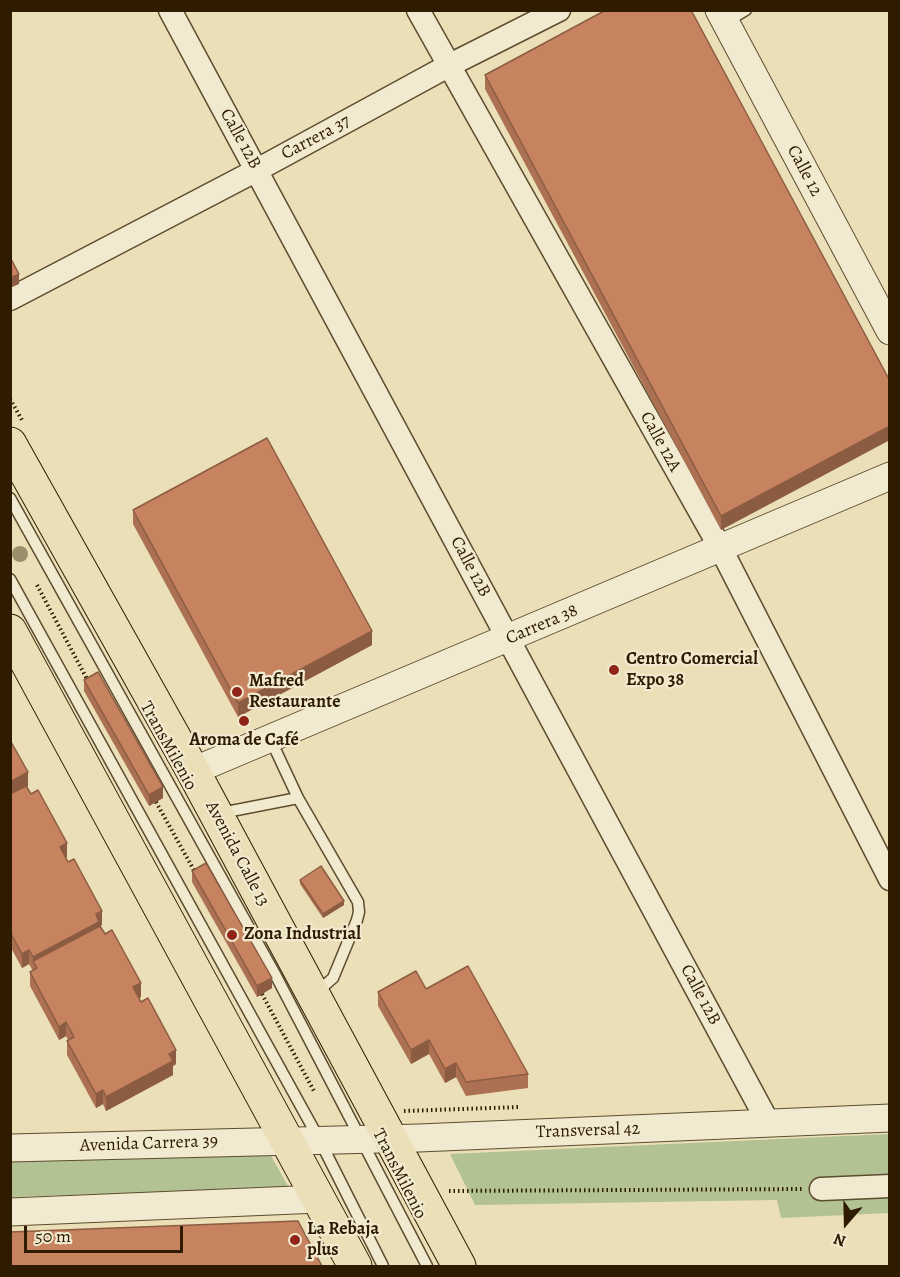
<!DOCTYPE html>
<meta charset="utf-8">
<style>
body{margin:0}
#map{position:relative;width:900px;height:1277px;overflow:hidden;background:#eadfb7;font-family:Alegreya,serif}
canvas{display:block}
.frame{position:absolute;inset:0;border:12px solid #2e1b00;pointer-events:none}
.north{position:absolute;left:816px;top:1193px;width:60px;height:60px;-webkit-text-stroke:4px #f1ead0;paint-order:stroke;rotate:200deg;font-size:16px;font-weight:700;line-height:24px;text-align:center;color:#2e1b00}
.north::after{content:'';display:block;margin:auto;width:21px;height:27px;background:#2e1b00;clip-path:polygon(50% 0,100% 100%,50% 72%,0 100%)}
.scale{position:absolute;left:24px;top:1226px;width:159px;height:27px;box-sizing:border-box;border:3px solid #2e1b00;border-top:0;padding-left:8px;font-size:18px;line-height:21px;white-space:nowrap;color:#2e1b00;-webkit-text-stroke:4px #f1ead0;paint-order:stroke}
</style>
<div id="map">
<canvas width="900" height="1277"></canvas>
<div class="frame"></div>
<div class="north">N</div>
<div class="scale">50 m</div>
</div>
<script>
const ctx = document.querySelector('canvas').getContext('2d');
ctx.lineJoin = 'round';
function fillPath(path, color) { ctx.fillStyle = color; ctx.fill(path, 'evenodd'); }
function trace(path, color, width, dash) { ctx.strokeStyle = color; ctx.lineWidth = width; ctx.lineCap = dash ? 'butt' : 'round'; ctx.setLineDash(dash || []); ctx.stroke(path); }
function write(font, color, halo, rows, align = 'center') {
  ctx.font = font + ' Alegreya,serif'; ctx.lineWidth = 4.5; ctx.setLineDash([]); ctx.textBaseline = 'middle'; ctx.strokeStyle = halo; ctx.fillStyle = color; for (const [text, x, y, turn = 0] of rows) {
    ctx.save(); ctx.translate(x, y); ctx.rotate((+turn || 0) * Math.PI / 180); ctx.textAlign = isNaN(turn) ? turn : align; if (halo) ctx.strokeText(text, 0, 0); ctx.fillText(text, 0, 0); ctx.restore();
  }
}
fillPath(new Path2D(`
 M 889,1134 L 889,1213 L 781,1218 L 777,1200 L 475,1205 L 450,1154 Z
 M 269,1152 L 289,1188 L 11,1197 L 10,1161 Z`), '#b3c292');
const service = new Path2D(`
 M 726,22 L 746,10
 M 10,498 L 276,976 L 427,1266
 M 10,579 L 319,1139 L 383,1266
 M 272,738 L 276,751 L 298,798
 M 221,813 L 298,798 L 358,902 L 359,912 L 357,920 L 333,978 L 316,993`);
const minor = new Path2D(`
 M 170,10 L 769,1124
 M 418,10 L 721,549 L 890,879
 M 10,299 L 257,170 L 448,66 L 559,10
 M 821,1189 L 890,1186`);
const tertiary = new Path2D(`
 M 719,10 L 890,331
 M 193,771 L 890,476
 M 10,1148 L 419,1138 L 890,1118
 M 10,1212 L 319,1199`);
const primary = new Path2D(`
 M 10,444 L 193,771 L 459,1266
 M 10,631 L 355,1266`);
trace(service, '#5d4c2e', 13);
trace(minor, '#5d4c2e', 25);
trace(tertiary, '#5d4c2e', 29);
trace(primary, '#2e1b00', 35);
trace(new Path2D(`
 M 10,399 L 22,420
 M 37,585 L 88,681
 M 156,802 L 195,872
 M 262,994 L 315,1093
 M 404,1111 L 520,1107
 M 449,1191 L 802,1189`), '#2e1b00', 4, [1.5, 3]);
trace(service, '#f1ead0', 10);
trace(minor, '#f1ead0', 22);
trace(tertiary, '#f1ead0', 27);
trace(primary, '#eadfb7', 33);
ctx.fillStyle = '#998f6b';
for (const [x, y] of [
 [20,554]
]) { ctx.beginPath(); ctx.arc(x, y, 8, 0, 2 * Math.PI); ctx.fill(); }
fillPath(new Path2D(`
 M 485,75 L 890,381 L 721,530 L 485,89 Z
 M 133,510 L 372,645 L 238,717 L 133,524 Z
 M 84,680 L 163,798 L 149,806 L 84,691 Z
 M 10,740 L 28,786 L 27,787 L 67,857 L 66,858 L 102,925 L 100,926 L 141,997 L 139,998 L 176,1064 L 173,1066 L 173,1075 L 106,1111 L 103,1104 L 96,1108 L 67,1055 L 67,1041 L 68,1040 L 66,1036 L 59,1040 L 30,986 L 30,972 L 33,971 L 29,964 L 22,968 L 10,946 Z
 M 192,871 L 272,988 L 257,997 L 192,882 Z
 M 300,880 L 344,905 L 323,918 L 300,884 Z
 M 426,989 L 528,1074 L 528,1088 L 466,1096 L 456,1077 L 445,1083 L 429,1054 L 411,1064 L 378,1006 L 378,992 Z`), '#ab7152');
fillPath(new Path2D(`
 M 19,274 L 19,284 L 10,288 L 10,278 Z
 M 890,426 L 890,440 L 721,530 L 721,516 Z
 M 372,631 L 372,645 L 238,717 L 238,703 Z
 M 28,772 L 28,786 L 10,796 L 10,782 Z
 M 163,787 L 163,798 L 149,806 L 149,795 Z
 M 67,843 L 67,857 L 60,861 L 60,847 Z
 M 344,901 L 344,905 L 323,918 L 323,914 Z
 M 102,911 L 102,925 L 33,961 L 33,971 L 33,957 Z
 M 29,950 L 29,964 L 22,968 L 22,954 Z
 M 272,978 L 272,988 L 257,997 L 257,986 Z
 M 141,983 L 141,997 L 133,1001 L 133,987 Z
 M 66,1022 L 66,1036 L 59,1040 L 59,1027 Z
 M 429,1040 L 429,1054 L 411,1064 L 411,1050 Z
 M 176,1050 L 176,1064 L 173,1066 L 173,1075 L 106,1111 L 106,1097 L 169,1054 Z
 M 456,1063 L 456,1077 L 445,1083 L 445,1069 Z
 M 103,1090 L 103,1104 L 96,1108 L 96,1094 Z`), '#8b5c42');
const building = new Path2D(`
 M 606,10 L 691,10 L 890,381 L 890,426 L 721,516 L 485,75 Z
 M 10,257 L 19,274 L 10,278 Z
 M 267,438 L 372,631 L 238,703 L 133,510 Z
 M 98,672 L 163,787 L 149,795 L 84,680 Z
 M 10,740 L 28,772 L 10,782 Z
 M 26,786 L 31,794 L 38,790 L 67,843 L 60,847 L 68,862 L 74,859 L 102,911 L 96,914 L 99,922 L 33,957 L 29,950 L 22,954 L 10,932 L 10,794 Z
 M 206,863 L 272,978 L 257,986 L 192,871 Z
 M 321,866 L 344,901 L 323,914 L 300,880 Z
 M 100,926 L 105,934 L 112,930 L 141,983 L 133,987 L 141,1002 L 148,998 L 176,1050 L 169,1054 L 173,1061 L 106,1097 L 103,1090 L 96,1094 L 67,1041 L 74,1037 L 66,1022 L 59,1027 L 30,972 L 37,968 L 33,961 Z
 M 468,966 L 528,1074 L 466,1082 L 456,1063 L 445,1069 L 429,1040 L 411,1050 L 378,992 L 416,971 L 426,989 Z
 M 298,1221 L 322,1266 L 10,1266 L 10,1232 Z`);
fillPath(building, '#c7835f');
trace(building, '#8b5c42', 1.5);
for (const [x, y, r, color] of [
 [614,670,6,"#8f2418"],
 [237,692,6,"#8f2418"],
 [244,721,6,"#8f2418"],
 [232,935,6,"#8f2418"],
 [295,1240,6,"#8f2418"]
]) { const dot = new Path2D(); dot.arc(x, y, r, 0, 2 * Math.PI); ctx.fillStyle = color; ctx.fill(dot); trace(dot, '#f1ead0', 2); }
write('18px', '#2e1b00', '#f1ead0', [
 ["Carrera 37",316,138,-28],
 ["Calle 12B",240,139,61],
 ["Calle 12",804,171,62],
 ["Calle 12A",660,442,61],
 ["Calle 12B",470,567,62],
 ["Carrera 38",542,625,-23],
 ["TransMilenio",168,746,61],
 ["Avenida Calle 13",237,854,62],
 ["Calle 12B",700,995,62],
 ["Transversal 42",588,1131,-2],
 ["Avenida Carrera 39",149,1144,-2],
 ["TransMilenio",399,1174,63]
]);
write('bold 18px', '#2e1b00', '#f1ead0', [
 ["Centro Comercial",626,660],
 ["Expo 38",626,681],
 ["Mafred",249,682],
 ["Restaurante",249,703],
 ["Aroma de Café",244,741,"center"],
 ["Zona Industrial",244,935],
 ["La Rebaja",307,1230],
 ["plus",307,1251]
], 'left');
</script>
